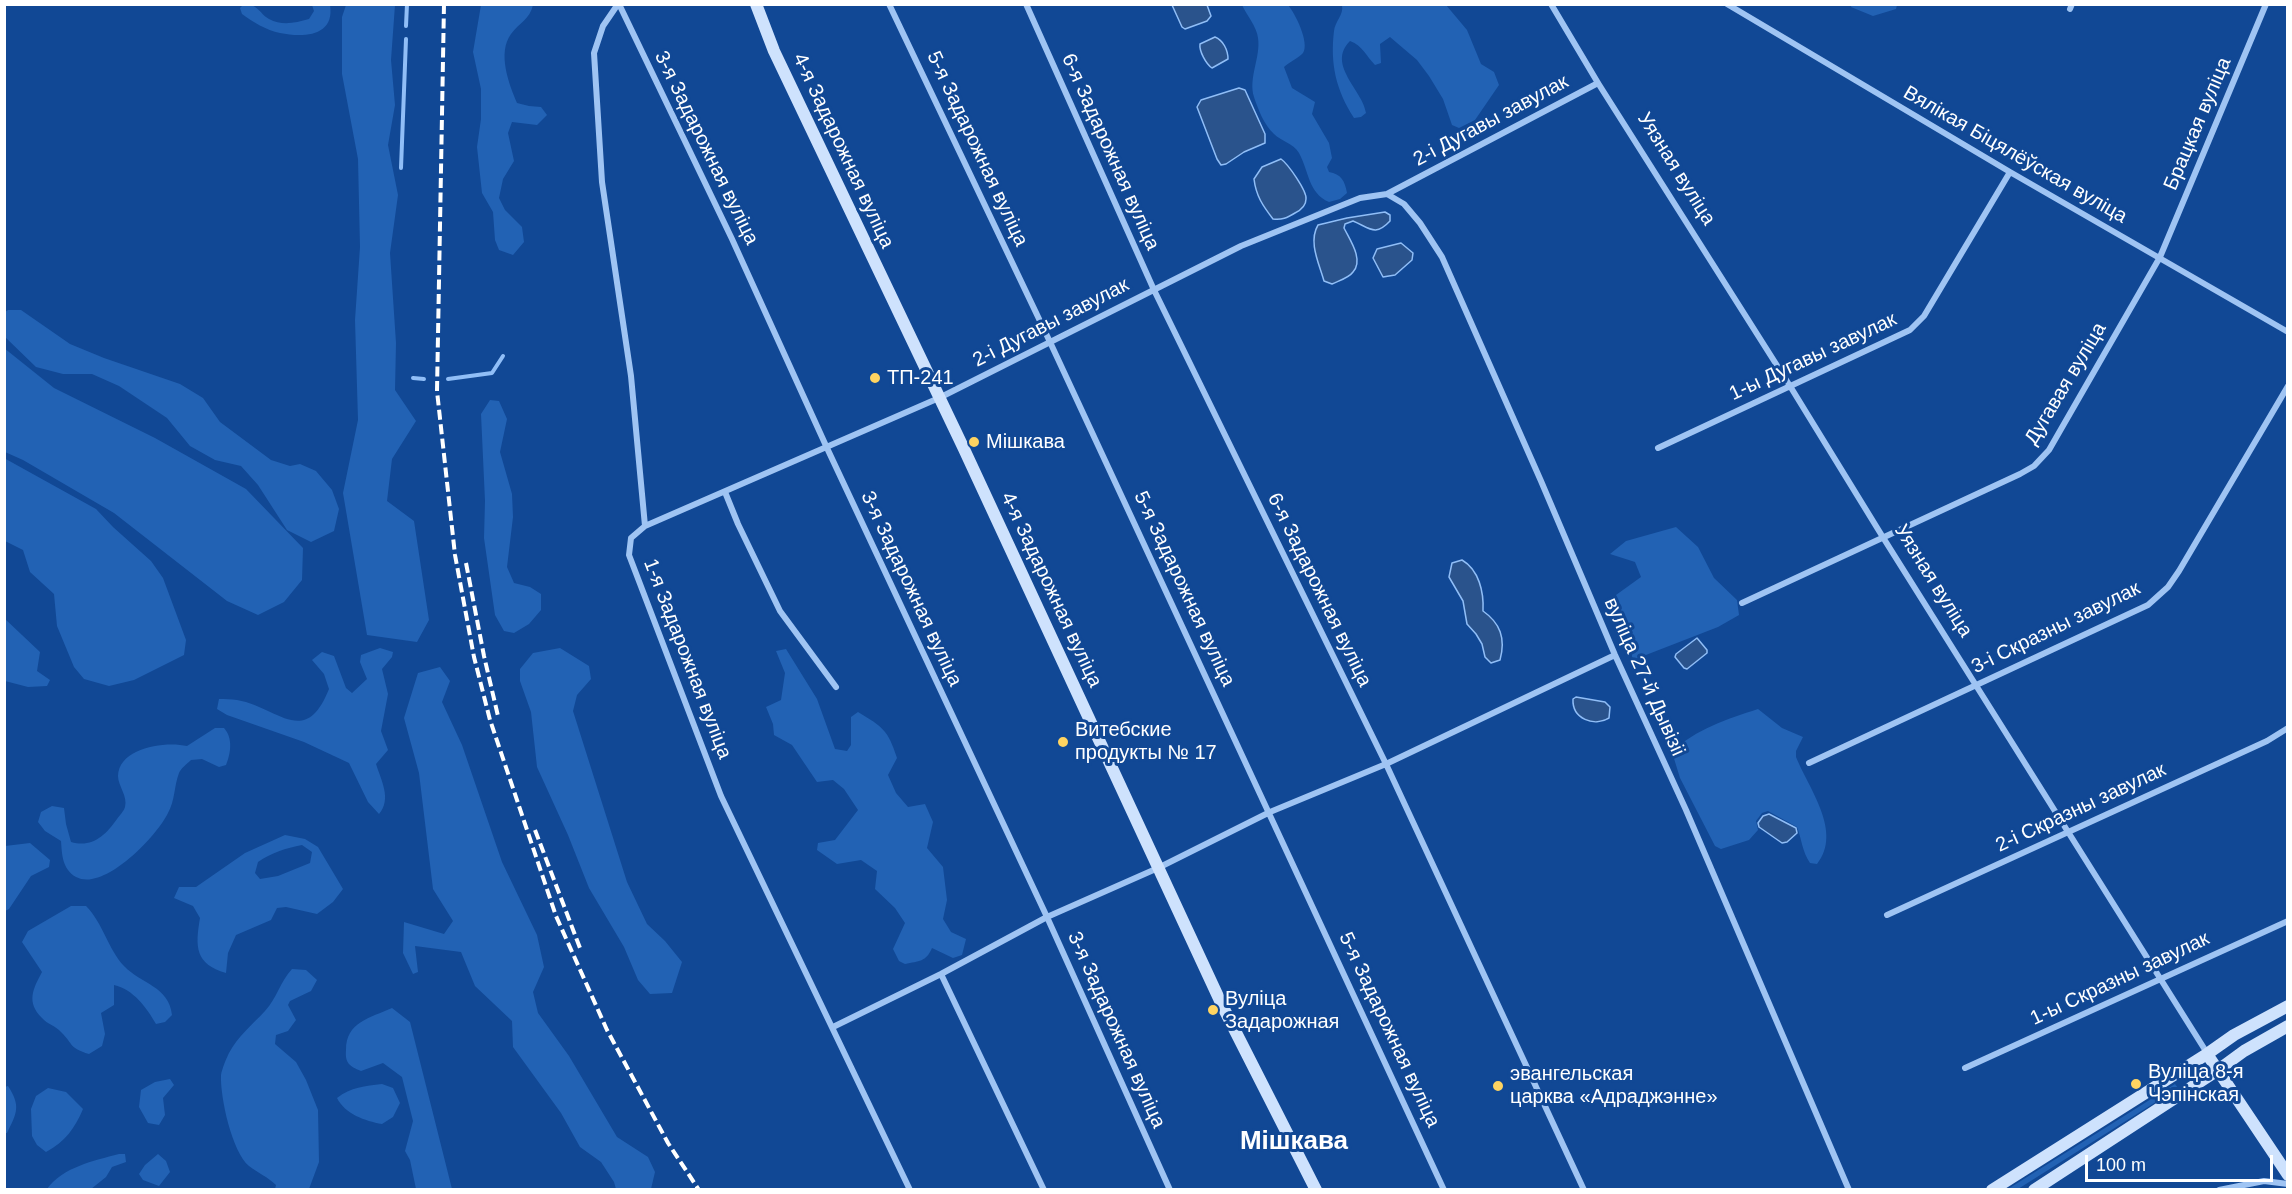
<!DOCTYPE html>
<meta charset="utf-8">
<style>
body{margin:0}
#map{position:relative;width:2292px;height:1194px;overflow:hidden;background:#114895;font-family:Arial,sans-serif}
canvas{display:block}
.frame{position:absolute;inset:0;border:6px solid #fff;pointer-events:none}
.scale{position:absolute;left:2085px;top:1155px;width:188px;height:27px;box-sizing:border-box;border:3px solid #fff;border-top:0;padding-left:8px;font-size:18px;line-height:21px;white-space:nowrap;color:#fff;-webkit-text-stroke:4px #114895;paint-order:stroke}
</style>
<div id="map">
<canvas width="2292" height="1194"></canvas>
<div class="frame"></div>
<div class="scale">100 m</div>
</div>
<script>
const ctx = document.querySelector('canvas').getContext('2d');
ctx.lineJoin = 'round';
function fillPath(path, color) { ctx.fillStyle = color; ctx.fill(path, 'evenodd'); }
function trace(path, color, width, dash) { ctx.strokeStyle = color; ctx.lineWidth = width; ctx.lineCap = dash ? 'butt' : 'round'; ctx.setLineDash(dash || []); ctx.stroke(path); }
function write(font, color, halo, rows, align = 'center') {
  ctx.font = font + ' Arial,sans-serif'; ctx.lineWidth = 6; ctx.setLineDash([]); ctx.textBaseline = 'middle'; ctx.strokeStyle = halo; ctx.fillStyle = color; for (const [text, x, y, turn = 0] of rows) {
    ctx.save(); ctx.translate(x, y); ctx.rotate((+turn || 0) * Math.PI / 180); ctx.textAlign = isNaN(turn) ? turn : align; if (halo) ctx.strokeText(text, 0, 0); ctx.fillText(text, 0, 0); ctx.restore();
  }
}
fillPath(new Path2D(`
 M 244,4 C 258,4 259,13 269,19 C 282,26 295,23 309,19 L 314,11 L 312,5 L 330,5 C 335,36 304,38 280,33 C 266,30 253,22 242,14 L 240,8 Z
 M 1852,4 L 1897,4 L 1897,5 L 1896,9 L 1873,16 L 1851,7 Z
 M 346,5 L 395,5 L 391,60 L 395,105 L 388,145 L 398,195 L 390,253 L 396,343 L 395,390 L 416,421 L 392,459 L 387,501 L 414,521 L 429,620 L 417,642 L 367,635 L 343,493 L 358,420 L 355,320 L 360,247 L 358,159 L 342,74 L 342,17 Z
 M 481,5 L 533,5 C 530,19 519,23 511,34 C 497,53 509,84 517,103 L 529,106 L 541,107 L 547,115 L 537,125 L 512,122 L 508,133 L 514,161 L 503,179 L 499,198 L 505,210 L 522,227 L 524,242 L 513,255 L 499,250 L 495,240 L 493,212 L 482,193 L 477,147 L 481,119 L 481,89 L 473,52 Z
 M 1242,5 L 1288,5 C 1295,13 1310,43 1303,53 C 1299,58 1289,62 1284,67 L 1292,88 L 1315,102 L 1312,114 L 1329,143 L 1332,158 L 1327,167 L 1329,172 C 1341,174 1345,181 1347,193 L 1340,199 L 1329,202 C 1308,193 1309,171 1299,153 C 1293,143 1281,141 1274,134 C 1264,125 1258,109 1254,97 C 1248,78 1261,57 1258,38 C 1257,27 1246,14 1242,5 Z
 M 1342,5 L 1446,5 L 1467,30 L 1481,64 L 1494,72 L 1499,85 L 1475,120 L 1459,128 L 1452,125 L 1443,99 L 1429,76 L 1417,60 L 1390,37 L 1380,44 L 1381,63 L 1375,65 C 1366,56 1363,46 1350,41 C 1326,65 1363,90 1366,113 L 1361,117 L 1354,118 C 1336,90 1330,64 1334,31 C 1335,21 1344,15 1342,5 Z
 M 8,310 L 21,310 L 70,344 L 104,358 L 180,384 L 203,398 L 220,422 L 271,460 L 290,466 L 300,464 L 316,471 L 332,490 L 339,509 L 334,531 L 311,542 L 287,530 L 258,485 L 241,466 L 215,460 L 190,446 L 167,418 L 119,386 L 92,374 L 63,374 L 36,367 L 5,337 L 5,312 Z
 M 4,348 L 54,388 L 155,438 L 246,489 L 303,548 L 302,580 L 284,602 L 258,615 L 227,601 L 114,513 L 23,460 L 5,452 Z
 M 490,400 L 499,401 L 507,419 L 500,452 L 512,494 L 513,517 L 507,567 L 514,583 L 530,587 L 541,594 L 541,610 L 529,624 L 514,633 L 504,631 L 495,615 L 484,538 L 485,501 L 481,414 Z
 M 4,458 L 96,509 L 113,527 L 151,561 L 163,578 L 186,640 L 184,655 L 134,680 L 109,686 L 84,679 L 74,667 L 57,626 L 54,594 L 30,572 L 23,550 L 5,541 Z
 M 1676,527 L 1698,547 L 1714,578 L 1737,600 L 1739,615 L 1718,627 L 1633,660 L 1616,595 L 1641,577 L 1635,562 L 1610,554 L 1626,541 Z
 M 4,618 L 40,652 L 37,671 L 50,680 L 47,686 L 28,687 L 5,681 Z
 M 380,648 L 393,652 L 392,657 L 382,669 L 388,694 L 381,731 L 388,750 L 376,764 C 381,780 392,799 379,814 L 368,802 L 349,763 L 304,742 L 227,715 L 217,709 L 219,699 C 225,699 231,699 237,700 C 278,707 305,749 329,689 L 324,674 L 312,660 L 322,652 L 334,656 L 346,688 L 352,693 L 367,679 L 360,662 L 361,655 Z
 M 560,648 L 589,666 L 591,679 L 577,695 L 573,711 L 627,882 L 647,924 L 665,941 L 682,962 L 672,993 L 650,994 L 638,980 L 624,947 L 589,888 L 568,835 L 537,767 L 531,712 L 520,681 L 520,669 L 533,653 Z
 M 786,649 L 817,699 L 835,749 L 847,751 L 851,745 L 851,717 L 858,712 C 883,727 888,730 897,758 L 888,775 L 896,793 L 908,807 L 925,804 L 933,822 L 927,848 L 943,867 L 947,900 L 943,919 L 951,932 L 966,939 L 962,955 L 953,958 L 932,948 C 926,962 919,961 905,964 L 899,961 L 893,949 L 905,923 L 895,908 L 875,889 L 877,871 L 861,860 L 837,864 L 817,850 L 818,843 L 835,840 L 858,810 L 844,789 L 833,780 L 817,782 L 792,745 L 774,735 L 773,724 L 766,707 L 781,700 L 785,673 L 776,651 Z
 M 440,667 L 450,681 L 442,702 L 462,745 L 502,862 L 537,935 L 544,967 L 533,992 L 538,1013 L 569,1056 L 617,1137 L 648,1157 L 655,1172 L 651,1189 L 616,1189 L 614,1182 L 601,1162 L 580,1147 L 561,1113 L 513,1047 L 512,1021 L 475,986 L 461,952 L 415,946 L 418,972 L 413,974 L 403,953 L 404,922 L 444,934 L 453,921 L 433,889 L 419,773 L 404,718 L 418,673 Z
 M 1758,709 L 1782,728 L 1803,737 L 1796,751 L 1796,757 C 1809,789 1843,832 1817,864 L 1810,863 C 1802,851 1802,840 1797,827 L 1768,811 L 1762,813 L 1756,821 L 1758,830 L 1749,840 L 1721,849 L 1715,846 L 1680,778 L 1672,752 C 1696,729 1727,719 1758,709 Z
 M 215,728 L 224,728 C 233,738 231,753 226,765 L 219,767 L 202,759 L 191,760 C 187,764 181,768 179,773 C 174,786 175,801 168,813 C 157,836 104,892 76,877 C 62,869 62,854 61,841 L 45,831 L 38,822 L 41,812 L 52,806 L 64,808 L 66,824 L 71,842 C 92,848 105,836 117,819 C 119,816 124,811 125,807 C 128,796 118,786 118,776 C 119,747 166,741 187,746 Z
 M 285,835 L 305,839 L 318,847 L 343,889 L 333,902 L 317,914 L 286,907 L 277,908 L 271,920 L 236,935 L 228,953 L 226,973 C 195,964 195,947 200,918 L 193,906 L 174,898 L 179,887 L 196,887 L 245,853 ZM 302,845 L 312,852 L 310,863 L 278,876 L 260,879 L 255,873 L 258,862 C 271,853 286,848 302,845 Z
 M 30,843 L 50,860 L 49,867 L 31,876 L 9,909 L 5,911 L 5,846 Z
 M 71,906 L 86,906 C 103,923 108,949 124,966 C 141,984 169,986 172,1015 L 165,1022 L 156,1024 C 147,1008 133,989 114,985 L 114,1005 L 101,1013 L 105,1034 L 102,1046 L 89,1054 C 69,1048 74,1045 61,1032 C 56,1026 47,1024 42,1018 C 26,1002 33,989 42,972 L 22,942 L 28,931 Z
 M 292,969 L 306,970 L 317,980 L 311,991 L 290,1001 L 288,1005 L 296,1020 L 288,1031 L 276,1035 L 275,1044 L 296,1062 L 306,1080 L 318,1110 L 319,1162 L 309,1189 L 275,1189 L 276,1185 C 268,1177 258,1173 249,1166 C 232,1152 220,1097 221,1075 C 222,1069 226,1059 229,1053 C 238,1036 252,1025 265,1011 C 277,998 280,982 292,969 Z
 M 392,1008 L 410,1022 L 452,1189 L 416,1189 L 410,1160 L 405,1151 L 413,1121 L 402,1077 L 383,1063 L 361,1071 C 349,1066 345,1063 346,1050 C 346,1022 370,1018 392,1008 Z
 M 170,1079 L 174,1085 L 163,1098 L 165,1115 L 159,1125 L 148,1123 L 139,1107 L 141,1090 L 155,1082 Z
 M 382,1084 L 393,1088 L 400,1103 L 393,1117 L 382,1124 C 365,1121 345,1114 337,1098 C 351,1087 365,1086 382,1084 Z
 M 2175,1084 L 2178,1088 L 2018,1189 L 2008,1189 Z
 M 8,1086 C 21,1106 17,1113 7,1133 L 5,1133 L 5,1087 Z
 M 48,1088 L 66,1092 L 83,1109 C 75,1128 65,1142 46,1152 L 37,1145 L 32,1136 L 31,1109 L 36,1096 Z
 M 119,1154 L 125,1154 L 126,1162 L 112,1167 L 106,1177 L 91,1189 L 47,1189 C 63,1167 93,1161 119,1154 Z
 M 158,1154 L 166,1161 L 170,1172 L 159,1186 L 143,1180 L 139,1174 L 145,1165 Z`), '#2262b4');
const water = new Path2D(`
 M 1172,5 L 1207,5 L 1211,16 L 1207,21 L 1185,29 L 1182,27 Z
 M 1215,37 C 1223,40 1228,50 1228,59 L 1212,68 C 1206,64 1199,51 1200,44 Z
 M 1239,88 L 1245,90 L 1265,134 L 1265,143 L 1244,152 L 1226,164 L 1221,165 L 1217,159 L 1197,107 L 1201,100 Z
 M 1281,159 C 1288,164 1307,191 1306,199 C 1306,206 1301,210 1295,213 C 1287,218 1282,220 1273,219 C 1263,206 1256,196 1254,179 L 1262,167 Z
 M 1385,212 L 1390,215 L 1390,221 C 1375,237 1370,228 1353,221 L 1345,224 L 1344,228 C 1350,240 1364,260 1353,272 C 1349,278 1338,281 1332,284 L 1324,281 C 1319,263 1308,242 1318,225 L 1347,218 Z
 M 1401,243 L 1413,253 L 1412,260 L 1395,275 L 1383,277 L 1373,258 L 1377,249 Z
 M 1462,560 C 1479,570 1484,592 1483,611 C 1500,623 1506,638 1500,660 L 1491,663 L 1485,657 L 1482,644 L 1476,634 L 1467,624 L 1463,601 L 1449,577 L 1452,563 Z
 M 1697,638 L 1707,650 L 1707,653 L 1687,669 L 1684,668 L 1675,657 L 1676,654 Z
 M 1576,697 L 1605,702 L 1610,707 L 1609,718 C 1594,727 1572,719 1573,699 Z
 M 1769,814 L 1796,828 L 1797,833 L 1787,842 L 1782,843 L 1759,827 L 1758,823 L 1763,816 Z`);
fillPath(water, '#2a538c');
trace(water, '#90bef7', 1.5);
trace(new Path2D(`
 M 406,26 L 407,4
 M 401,168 L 406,39
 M 413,378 L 424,379
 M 448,379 L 492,373 L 503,356`), '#90bef7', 4);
trace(new Path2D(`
 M 618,4 L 603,26 L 594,53 L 602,182 L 631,376 L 645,526 L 631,538 L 629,555 L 721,796 L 910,1190
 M 619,4 L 732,239 L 827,448 L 1047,917 L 1170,1190
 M 889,4 L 1050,342 L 1444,1190
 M 1026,4 L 1154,290 L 1386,764 L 1584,1190
 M 1551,4 L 1598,83 L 1790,386 L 1884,539 L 2207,1053
 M 1727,4 L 2010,172 L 2288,332
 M 2070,9 L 2072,4
 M 1387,194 L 1404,204 L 1420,223 L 1442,257 L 1541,481 L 1615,655 L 1686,810 L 1849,1190
 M 1658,448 L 1910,330 L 1924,316 L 2010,172
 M 725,492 L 738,524 L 780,611 L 836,687
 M 645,526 L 939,398 L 1241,246 L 1360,198 L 1387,194 L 1598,83
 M 1742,603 L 2020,474 L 2034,466 L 2049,450 L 2160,257 L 2266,4
 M 1809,763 L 2148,605 L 2168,587 L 2179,571 L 2288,386
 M 1887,915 L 2267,741 L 2288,728
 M 941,974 L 1044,1190
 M 833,1027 L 941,974 L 1047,917 L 1158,868 L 1270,812 L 1386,764 L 1615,655
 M 1965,1068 L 2288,921
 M 2219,1190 L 2264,1181 L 2288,1184`), '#9fc4f3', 6);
trace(new Path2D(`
 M 756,4 L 774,51 L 964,449 L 1222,1005 L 1316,1190
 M 2207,1054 L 2288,1175
 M 1992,1190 L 2207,1054 L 2234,1035 L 2288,1006
 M 2034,1190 L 2218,1070 L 2244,1051 L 2288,1026`), '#cee2fd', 12);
trace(new Path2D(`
 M 444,4 L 437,391 L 455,555 L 474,657 L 490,720 L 556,916 L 607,1030 L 668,1143 L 699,1190
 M 466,563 L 484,656 L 498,716
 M 535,830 L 580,948`), '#fff', 4, [10, 4.5]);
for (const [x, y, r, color] of [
 [875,378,6,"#ffd461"],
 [974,442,6,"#ffd461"],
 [1063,742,6,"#ffd461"],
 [1213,1010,6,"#ffd461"],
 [2136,1084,6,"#ffd461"],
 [1498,1086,6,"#ffd461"]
]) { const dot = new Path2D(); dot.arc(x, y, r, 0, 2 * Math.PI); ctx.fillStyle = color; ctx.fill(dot); trace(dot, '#114895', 2); }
write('20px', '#fff', '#114895', [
 ["2-і Дугавы завулак",1491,121,-28],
 ["Брацкая вуліца",2198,124,-67],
 ["3-я Задарожная вуліца",706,148,64],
 ["5-я Задарожная вуліца",977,149,65],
 ["4-я Задарожная вуліца",843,151,65],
 ["6-я Задарожная вуліца",1110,152,66],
 ["Вялікая Біцялёўская вуліца",2015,155,30],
 ["Уязная вуліца",1676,169,58],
 ["2-і Дугавы завулак",1051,323,-27],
 ["1-ы Дугавы завулак",1813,357,-25],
 ["Дугавая вуліца",2066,384,-59],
 ["Уязная вуліца",1933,581,58],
 ["3-я Задарожная вуліца",911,589,65],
 ["5-я Задарожная вуліца",1184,589,65],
 ["4-я Задарожная вуліца",1051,590,65],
 ["6-я Задарожная вуліца",1319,590,64],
 ["3-і Скразны завулак",2056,628,-26],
 ["1-я Задарожная вуліца",687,659,69],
 ["вуліца 27-й Дывізіі",1644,677,66],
 ["2-і Скразны завулак",2081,808,-25],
 ["1-ы Скразны завулак",2120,979,-25],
 ["3-я Задарожная вуліца",1116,1030,66],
 ["5-я Задарожная вуліца",1389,1030,65]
]);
write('20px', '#fff', '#114895', [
 ["ТП-241",887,378],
 ["Мішкава",986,442],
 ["Витебские",1075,730],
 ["продукты № 17",1075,753],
 ["Вуліца",1225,999],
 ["Задарожная",1225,1022],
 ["Вуліца 8-я",2148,1072],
 ["Чэпінская",2148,1095],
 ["эвангельская",1510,1074],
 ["царква «Адраджэнне»",1510,1097]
], 'left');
write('bold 26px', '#fff', '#114895', [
 ["Мішкава",1294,1142]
]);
</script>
